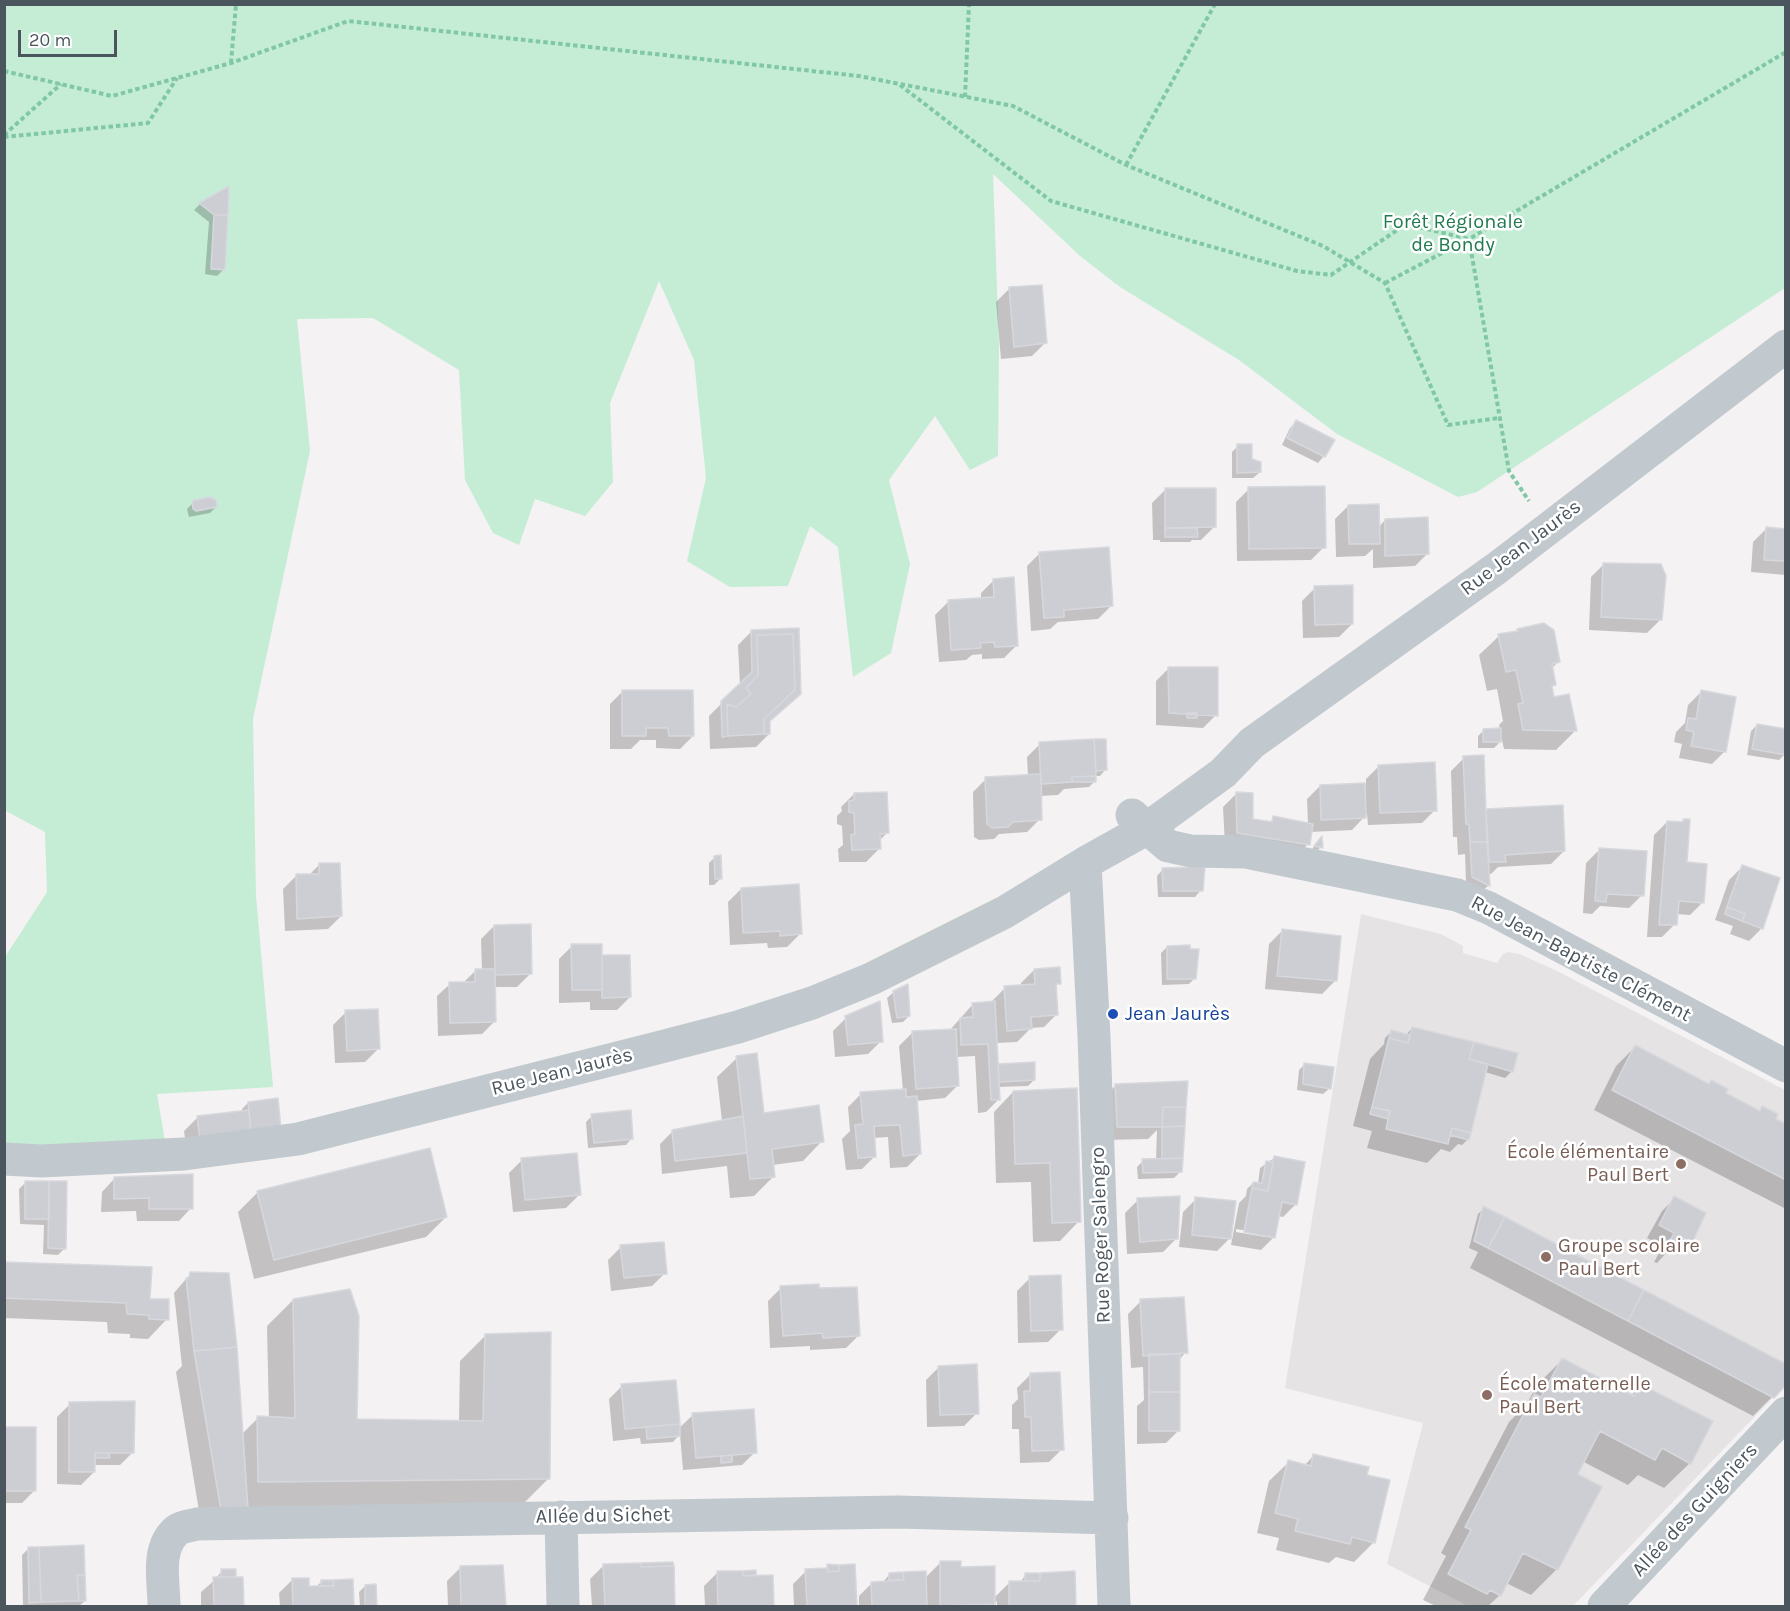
<!DOCTYPE html>
<meta charset="utf-8">
<style>
body{margin:0}
#map{position:relative;width:1790px;height:1611px;overflow:hidden;background:#f4f2f2;font-family:Karla,sans-serif}
canvas{display:block}
.frame{position:absolute;inset:0;border:6px solid #4b555e;pointer-events:none}
.scale{position:absolute;left:18px;top:30px;width:99px;height:27px;box-sizing:border-box;border:3px solid #4b555e;border-top:0;padding-left:8px;font-size:18px;line-height:21px;white-space:nowrap;color:#4b555e;-webkit-text-stroke:4px #fff;paint-order:stroke}
</style>
<div id="map">
<canvas width="1790" height="1611"></canvas>
<div class="frame"></div>
<div class="scale">20 m</div>
</div>
<script>
const ctx = document.querySelector('canvas').getContext('2d');
ctx.lineJoin = 'round';
function fillPath(path, color) { ctx.fillStyle = color; ctx.fill(path, 'evenodd'); }
function trace(path, color, width, dash) { ctx.strokeStyle = color; ctx.lineWidth = width; ctx.lineCap = dash ? 'butt' : 'round'; ctx.setLineDash(dash || []); ctx.stroke(path); }
function write(font, color, halo, rows, align = 'center') {
  ctx.font = font + ' Karla,sans-serif'; ctx.lineWidth = 5; ctx.setLineDash([]); ctx.textBaseline = 'middle'; ctx.strokeStyle = halo; ctx.fillStyle = color; for (const [text, x, y, turn = 0] of rows) {
    ctx.save(); ctx.translate(x, y); ctx.rotate((+turn || 0) * Math.PI / 180); ctx.textAlign = isNaN(turn) ? turn : align; if (halo) ctx.strokeText(text, 0, 0); ctx.fillText(text, 0, 0); ctx.restore();
  }
}
fillPath(new Path2D(`
 M 1361,914 L 1441,934 L 1463,946 L 1463,953 L 1497,963 L 1503,954 L 1508,952 L 1519,954 L 1555,970 L 1785,1090 L 1785,1385 L 1573,1606 L 1468,1606 L 1387,1564 L 1423,1423 L 1285,1388 Z`), '#e5e3e3');
fillPath(new Path2D(`
 M 5,5 L 1785,5 L 1785,288 L 1477,492 L 1458,497 L 1337,434 L 1239,360 L 1120,287 L 1080,256 L 993,174 L 999,346 L 998,456 L 970,470 L 935,416 L 889,480 L 910,564 L 891,653 L 853,677 L 838,547 L 810,526 L 788,586 L 730,587 L 687,561 L 706,478 L 694,360 L 659,281 L 610,403 L 613,482 L 585,516 L 535,499 L 519,545 L 493,533 L 465,480 L 459,370 L 373,318 L 297,319 L 310,451 L 253,719 L 256,896 L 273,1087 L 157,1094 L 165,1141 L 5,1148 L 5,957 L 47,892 L 45,832 L 4,810 Z`), '#c5edd5');
fillPath(new Path2D(`
 M 227,189 L 223,270 L 217,276 L 205,274 L 209,222 L 194,210 L 200,204 Z
 M 1009,289 L 1045,343 L 1032,356 L 1001,359 L 996,302 Z
 M 1296,422 L 1324,456 L 1318,463 L 1282,445 L 1290,428 Z
 M 1238,446 L 1260,472 L 1253,478 L 1232,478 L 1232,452 Z
 M 1249,489 L 1324,547 L 1311,560 L 1237,561 L 1236,502 Z
 M 1165,490 L 1214,527 L 1201,540 L 1192,540 L 1190,542 L 1160,542 L 1160,540 L 1153,540 L 1152,503 Z
 M 193,503 L 216,507 L 210,513 L 189,517 L 187,509 Z
 M 1348,506 L 1378,528 L 1385,520 L 1428,553 L 1415,566 L 1373,568 L 1373,549 L 1365,556 L 1336,557 L 1335,519 Z
 M 1766,529 L 1786,530 L 1786,575 L 1751,572 L 1753,542 Z
 M 1040,553 L 1111,606 L 1098,619 L 1058,622 L 1050,629 L 1031,631 L 1027,566 Z
 M 1604,564 L 1660,620 L 1647,633 L 1589,630 L 1591,577 Z
 M 994,580 L 1017,645 L 1004,658 L 982,659 L 982,654 L 972,655 L 966,660 L 939,662 L 935,615 L 948,602 L 981,600 L 981,593 Z
 M 1315,588 L 1352,624 L 1339,637 L 1303,638 L 1302,601 Z
 M 1518,630 L 1559,661 L 1551,669 L 1554,685 L 1551,688 L 1553,699 L 1575,731 L 1556,750 L 1504,749 L 1502,740 L 1494,748 L 1478,748 L 1478,736 L 1484,730 L 1500,730 L 1499,725 L 1503,721 L 1497,689 L 1487,691 L 1479,655 L 1499,636 L 1515,633 Z
 M 751,632 L 769,722 L 769,734 L 756,747 L 710,749 L 709,716 L 740,685 L 738,645 Z
 M 1169,668 L 1216,715 L 1203,728 L 1156,725 L 1156,681 Z
 M 623,691 L 693,736 L 680,749 L 656,748 L 656,740 L 640,740 L 631,749 L 610,749 L 610,704 Z
 M 1701,692 L 1725,751 L 1712,764 L 1679,758 L 1682,744 L 1674,742 L 1676,732 L 1685,723 L 1688,705 Z
 M 1757,725 L 1785,754 L 1779,760 L 1747,755 L 1751,731 Z
 M 1104,740 L 1106,769 L 1100,776 L 1094,776 L 1095,781 L 1089,787 L 1064,789 L 1058,795 L 1040,796 L 1040,819 L 1027,832 L 999,834 L 994,839 L 979,840 L 974,837 L 973,792 L 986,779 L 1028,777 L 1027,757 L 1040,744 Z
 M 1464,758 L 1484,810 L 1562,806 L 1564,851 L 1551,864 L 1498,867 L 1491,874 L 1487,874 L 1488,886 L 1482,891 L 1466,883 L 1465,854 L 1458,855 L 1457,837 L 1453,837 L 1451,771 Z
 M 1379,766 L 1435,810 L 1422,823 L 1368,825 L 1367,814 L 1352,830 L 1310,832 L 1308,844 L 1295,857 L 1225,846 L 1223,807 L 1236,794 L 1251,820 L 1269,823 L 1274,818 L 1308,824 L 1307,799 L 1320,786 L 1366,785 L 1366,779 Z
 M 854,794 L 887,833 L 879,841 L 879,849 L 866,862 L 839,862 L 838,849 L 843,845 L 842,826 L 837,824 L 837,816 L 842,811 L 841,807 Z
 M 1684,820 L 1686,864 L 1703,902 L 1690,915 L 1676,914 L 1675,924 L 1662,937 L 1647,937 L 1654,835 L 1667,822 L 1681,823 Z
 M 1316,844 L 1321,847 L 1315,853 L 1310,852 Z
 M 1599,850 L 1642,895 L 1629,908 L 1600,906 L 1592,914 L 1583,913 L 1586,863 Z
 M 715,857 L 720,879 L 714,885 L 709,885 L 709,863 Z
 M 319,865 L 341,916 L 328,929 L 285,931 L 283,889 L 296,876 L 308,876 Z
 M 1742,867 L 1762,928 L 1749,941 L 1730,934 L 1733,926 L 1715,920 L 1729,880 Z
 M 1163,869 L 1201,890 L 1195,897 L 1158,897 L 1157,876 Z
 M 741,889 L 800,934 L 787,947 L 768,948 L 767,943 L 730,945 L 728,902 Z
 M 494,926 L 530,974 L 517,987 L 494,987 L 495,1021 L 482,1034 L 438,1036 L 437,996 L 450,984 L 463,983 L 475,971 L 482,971 L 481,939 Z
 M 1282,931 L 1335,981 L 1322,994 L 1265,989 L 1269,944 Z
 M 572,946 L 600,957 L 630,997 L 617,1010 L 590,1010 L 590,1002 L 559,1003 L 559,959 Z
 M 1167,947 L 1195,978 L 1189,984 L 1162,985 L 1161,953 Z
 M 1034,970 L 1059,983 L 1055,987 L 1057,1014 L 1044,1027 L 1031,1028 L 1017,1042 L 996,1043 L 997,1066 L 1034,1080 L 1028,1086 L 998,1087 L 999,1099 L 986,1112 L 978,1113 L 975,1056 L 956,1057 L 958,1085 L 945,1098 L 916,1101 L 920,1154 L 907,1167 L 890,1168 L 888,1137 L 873,1138 L 875,1156 L 862,1169 L 846,1170 L 842,1139 L 850,1131 L 848,1107 L 861,1094 L 903,1091 L 899,1046 L 912,1033 L 949,1031 L 973,1004 L 992,1003 L 992,1001 L 1005,988 L 1021,987 L 1021,983 Z
 M 894,992 L 909,1016 L 903,1022 L 892,1023 L 887,998 Z
 M 346,1012 L 378,1049 L 365,1062 L 335,1063 L 333,1025 Z
 M 846,1018 L 881,1041 L 868,1054 L 835,1057 L 833,1031 Z
 M 1412,1028 L 1512,1071 L 1505,1078 L 1485,1072 L 1468,1139 L 1462,1145 L 1458,1144 L 1450,1152 L 1441,1149 L 1427,1163 L 1367,1148 L 1372,1131 L 1353,1126 L 1370,1059 L 1385,1043 L 1384,1043 L 1385,1038 L 1391,1032 L 1406,1035 Z
 M 1635,1047 L 1759,1112 L 1763,1108 L 1774,1119 L 1786,1125 L 1786,1209 L 1594,1110 L 1616,1066 Z
 M 737,1058 L 763,1115 L 822,1141 L 803,1161 L 772,1165 L 774,1176 L 754,1196 L 730,1198 L 727,1166 L 662,1174 L 660,1144 L 673,1131 L 722,1121 L 717,1077 Z
 M 1305,1064 L 1330,1088 L 1323,1094 L 1297,1090 L 1299,1070 Z
 M 1187,1083 L 1180,1172 L 1174,1178 L 1138,1179 L 1137,1167 L 1143,1161 L 1156,1160 L 1157,1130 L 1148,1139 L 1104,1140 L 1103,1098 L 1116,1085 Z
 M 1075,1090 L 1079,1221 L 1060,1241 L 1033,1242 L 1031,1182 L 996,1183 L 994,1112 L 1013,1092 Z
 M 277,1099 L 187,1152 L 184,1131 L 197,1118 L 243,1112 L 242,1109 L 248,1103 Z
 M 592,1116 L 632,1138 L 626,1145 L 588,1148 L 586,1122 Z
 M 429,1150 L 446,1217 L 426,1237 L 254,1279 L 238,1212 L 257,1193 Z
 M 1274,1158 L 1296,1204 L 1283,1217 L 1278,1216 L 1274,1237 L 1261,1250 L 1231,1245 L 1239,1203 L 1246,1196 L 1247,1189 L 1253,1183 L 1258,1184 L 1260,1168 ZM 1236,1229 L 1266,1234 L 1266,1237 L 1236,1232 Z
 M 522,1160 L 579,1195 L 566,1208 L 513,1212 L 509,1173 Z
 M 115,1178 L 191,1208 L 179,1221 L 137,1221 L 136,1211 L 101,1212 L 102,1192 Z
 M 25,1183 L 65,1183 L 64,1249 L 58,1255 L 43,1254 L 44,1225 L 20,1224 L 19,1189 Z
 M 1675,1198 L 1691,1242 L 1678,1255 L 1669,1250 L 1657,1263 L 1654,1262 L 1663,1246 L 1647,1238 L 1662,1211 Z
 M 1196,1199 L 1230,1238 L 1217,1251 L 1179,1247 L 1183,1212 Z
 M 1138,1200 L 1176,1239 L 1163,1252 L 1127,1254 L 1125,1213 Z
 M 1484,1208 L 1786,1383 L 1753,1416 L 1470,1268 L 1478,1252 L 1469,1248 L 1478,1214 Z
 M 621,1247 L 665,1273 L 652,1286 L 611,1291 L 608,1260 Z
 M 4,1263 L 149,1300 L 167,1319 L 148,1339 L 130,1338 L 130,1334 L 108,1333 L 107,1322 L 4,1318 Z
 M 191,1273 L 242,1434 L 258,1418 L 269,1418 L 267,1326 L 293,1300 L 355,1421 L 459,1422 L 460,1361 L 486,1335 L 549,1478 L 523,1504 L 202,1529 L 176,1372 L 182,1366 L 174,1293 Z
 M 1030,1278 L 1061,1329 L 1048,1342 L 1018,1343 L 1017,1291 Z
 M 781,1288 L 818,1290 L 859,1335 L 846,1348 L 810,1350 L 810,1346 L 770,1348 L 768,1301 Z
 M 1141,1301 L 1186,1352 L 1178,1361 L 1179,1430 L 1166,1443 L 1137,1444 L 1137,1406 L 1144,1400 L 1143,1367 L 1131,1368 L 1128,1314 Z
 M 1562,1360 L 1631,1396 L 1641,1385 L 1690,1463 L 1664,1488 L 1638,1475 L 1628,1485 L 1582,1461 L 1576,1475 L 1557,1569 L 1531,1595 L 1506,1583 L 1500,1595 L 1488,1606 L 1436,1606 L 1423,1600 L 1446,1556 L 1441,1553 L 1509,1422 L 1527,1404 L 1536,1386 Z
 M 939,1367 L 977,1413 L 964,1426 L 927,1427 L 926,1380 Z
 M 1030,1375 L 1062,1449 L 1049,1462 L 1020,1463 L 1019,1429 L 1012,1429 L 1012,1405 L 1018,1399 L 1017,1388 Z
 M 622,1386 L 678,1429 L 693,1415 L 755,1452 L 742,1465 L 683,1470 L 680,1434 L 673,1442 L 641,1444 L 640,1438 L 613,1441 L 609,1399 Z
 M 70,1404 L 133,1452 L 120,1465 L 94,1465 L 94,1472 L 81,1485 L 57,1484 L 57,1417 Z
 M 4,1428 L 35,1490 L 22,1503 L 4,1503 Z
 M 1314,1455 L 1365,1476 L 1374,1542 L 1354,1562 L 1336,1557 L 1329,1563 L 1276,1550 L 1279,1538 L 1257,1533 L 1269,1481 L 1289,1462 L 1304,1466 Z
 M 28,1549 L 85,1601 L 79,1606 L 23,1606 L 22,1555 Z
 M 940,1563 L 959,1568 L 994,1598 L 1009,1583 L 1020,1583 L 1026,1574 L 1074,1573 L 1075,1606 L 997,1606 L 997,1601 L 991,1606 L 859,1606 L 859,1596 L 872,1583 L 883,1582 L 889,1575 L 925,1578 Z
 M 672,1564 L 673,1606 L 592,1606 L 590,1579 L 603,1566 Z
 M 854,1565 L 855,1606 L 794,1606 L 793,1584 L 806,1571 L 824,1570 L 828,1566 Z
 M 502,1567 L 504,1606 L 448,1606 L 447,1581 L 460,1568 Z
 M 222,1570 L 235,1578 L 242,1578 L 242,1606 L 201,1606 L 201,1592 L 216,1579 Z
 M 717,1573 L 755,1575 L 752,1577 L 772,1576 L 773,1606 L 705,1606 L 704,1586 Z
 M 292,1580 L 308,1588 L 315,1588 L 321,1582 L 352,1581 L 353,1606 L 280,1606 L 279,1593 Z
 M 365,1586 L 374,1586 L 375,1606 L 360,1606 L 359,1592 Z`), '#0003');
const building = new Path2D(`
 M 229,186 L 228,215 L 214,215 L 199,203 Z
 M 214,215 L 228,215 L 225,270 L 211,269 Z
 M 1042,285 L 1047,343 L 1014,347 L 1009,287 Z
 M 1296,420 L 1335,440 L 1325,457 L 1287,438 Z
 M 1237,444 L 1252,444 L 1252,459 L 1261,462 L 1261,472 L 1237,473 Z
 M 1325,486 L 1326,548 L 1249,549 L 1248,487 Z
 M 1165,488 L 1216,488 L 1216,527 L 1165,528 Z
 M 209,497 L 216,500 L 217,507 L 196,511 L 193,509 L 192,501 Z
 M 1379,504 L 1380,544 L 1349,544 L 1348,505 Z
 M 1428,517 L 1429,554 L 1385,556 L 1385,519 Z
 M 1766,527 L 1786,529 L 1786,561 L 1764,560 Z
 M 1165,528 L 1197,528 L 1198,537 L 1165,537 Z
 M 1109,547 L 1113,606 L 1064,610 L 1064,617 L 1044,618 L 1039,552 Z
 M 1603,563 L 1661,564 L 1666,576 L 1662,620 L 1601,617 Z
 M 1014,577 L 1018,646 L 995,647 L 994,642 L 980,643 L 981,648 L 951,650 L 948,600 L 994,597 L 993,579 Z
 M 1353,585 L 1353,624 L 1315,625 L 1314,586 Z
 M 1544,623 L 1554,630 L 1560,662 L 1552,664 L 1556,685 L 1552,686 L 1554,697 L 1569,694 L 1577,731 L 1523,730 L 1518,704 L 1523,703 L 1516,670 L 1506,672 L 1498,634 L 1518,631 L 1517,629 Z
 M 799,628 L 801,694 L 770,721 L 770,734 L 764,734 L 764,719 L 795,690 L 793,634 L 757,635 L 758,675 L 746,688 L 751,694 L 736,707 L 727,704 L 728,736 L 722,737 L 721,701 L 752,672 L 751,630 Z
 M 793,634 L 795,690 L 764,719 L 764,734 L 728,736 L 727,704 L 736,707 L 751,694 L 746,688 L 758,675 L 757,635 Z
 M 1168,667 L 1218,667 L 1218,716 L 1169,713 Z
 M 622,690 L 693,690 L 694,736 L 669,736 L 668,728 L 646,728 L 646,736 L 622,736 Z
 M 1701,690 L 1736,697 L 1726,752 L 1691,746 L 1694,732 L 1686,730 L 1688,718 L 1696,719 Z
 M 1187,713 L 1197,713 L 1197,718 L 1187,718 Z
 M 1757,724 L 1786,729 L 1786,755 L 1752,749 Z
 M 1501,728 L 1501,742 L 1483,742 L 1483,729 Z
 M 1094,739 L 1106,739 L 1107,770 L 1096,771 Z
 M 1094,739 L 1096,776 L 1072,777 L 1072,782 L 1041,784 L 1039,742 Z
 M 1484,755 L 1487,842 L 1470,842 L 1469,824 L 1466,824 L 1463,756 Z
 M 1435,762 L 1437,811 L 1380,813 L 1378,765 Z
 M 1041,774 L 1042,820 L 1013,822 L 1008,827 L 992,828 L 987,824 L 985,777 Z
 M 1096,776 L 1096,782 L 1072,782 L 1072,777 Z
 M 1365,783 L 1366,818 L 1321,820 L 1320,785 Z
 M 887,792 L 889,833 L 880,834 L 881,849 L 852,850 L 851,835 L 855,834 L 854,813 L 849,812 L 849,801 L 854,800 L 854,793 Z
 M 1236,792 L 1253,793 L 1253,819 L 1272,822 L 1273,816 L 1313,824 L 1310,845 L 1237,833 Z
 M 1563,805 L 1565,851 L 1505,855 L 1506,862 L 1489,862 L 1486,809 Z
 M 1683,819 L 1690,819 L 1687,862 L 1707,864 L 1704,903 L 1679,901 L 1677,925 L 1659,925 L 1667,821 L 1683,822 Z
 M 1322,836 L 1323,848 L 1314,846 Z
 M 1470,842 L 1487,842 L 1490,886 L 1472,877 Z
 M 1599,848 L 1647,851 L 1644,896 L 1607,894 L 1606,902 L 1595,901 Z
 M 721,855 L 722,879 L 715,879 L 714,856 Z
 M 319,863 L 340,863 L 342,916 L 297,919 L 296,874 L 319,874 Z
 M 1742,865 L 1780,878 L 1763,929 L 1742,921 L 1745,914 L 1727,907 Z
 M 1205,867 L 1203,891 L 1163,891 L 1162,868 Z
 M 799,884 L 802,934 L 780,936 L 780,931 L 743,933 L 741,888 Z
 M 1727,907 L 1745,914 L 1742,921 L 1725,914 Z
 M 531,924 L 532,974 L 495,975 L 494,925 Z
 M 1282,929 L 1341,936 L 1337,981 L 1277,976 Z
 M 571,944 L 602,944 L 602,990 L 572,990 Z
 M 1190,945 L 1190,949 L 1199,949 L 1196,979 L 1167,979 L 1167,946 Z
 M 602,955 L 630,955 L 631,997 L 602,998 Z
 M 1060,967 L 1061,984 L 1056,984 L 1058,1015 L 1031,1017 L 1032,1029 L 1007,1031 L 1004,986 L 1035,984 L 1034,969 Z
 M 475,969 L 495,969 L 496,1022 L 450,1023 L 449,982 L 475,982 Z
 M 908,984 L 910,1016 L 897,1018 L 893,991 Z
 M 880,1001 L 883,1042 L 848,1045 L 845,1016 Z
 M 995,1001 L 1000,1100 L 991,1100 L 988,1044 L 961,1045 L 960,1018 L 973,1017 L 972,1003 Z
 M 378,1009 L 380,1049 L 347,1051 L 345,1010 Z
 M 1412,1027 L 1474,1042 L 1469,1059 L 1488,1064 L 1471,1133 L 1452,1128 L 1448,1144 L 1386,1129 L 1390,1111 L 1372,1107 L 1389,1038 L 1408,1043 Z
 M 956,1029 L 959,1086 L 916,1089 L 912,1031 Z
 M 1391,1030 L 1410,1035 L 1408,1043 L 1389,1038 Z
 M 1474,1042 L 1518,1053 L 1513,1072 L 1469,1059 Z
 M 1635,1045 L 1709,1084 L 1711,1080 L 1728,1089 L 1726,1093 L 1760,1111 L 1762,1106 L 1778,1114 L 1776,1119 L 1786,1124 L 1786,1180 L 1612,1090 Z
 M 757,1053 L 764,1113 L 819,1105 L 824,1142 L 772,1149 L 775,1177 L 750,1179 L 736,1056 Z
 M 1035,1062 L 1035,1080 L 999,1082 L 998,1064 Z
 M 1304,1063 L 1334,1067 L 1331,1089 L 1303,1084 Z
 M 1188,1081 L 1186,1107 L 1163,1107 L 1162,1127 L 1117,1127 L 1115,1084 Z
 M 1077,1088 L 1081,1222 L 1052,1223 L 1050,1163 L 1015,1164 L 1013,1091 Z
 M 906,1089 L 906,1097 L 917,1096 L 921,1154 L 903,1156 L 900,1125 L 874,1126 L 876,1157 L 858,1158 L 855,1125 L 863,1124 L 860,1092 Z
 M 278,1098 L 281,1129 L 251,1133 L 248,1102 Z
 M 1163,1107 L 1186,1107 L 1185,1126 L 1162,1127 Z
 M 1372,1107 L 1390,1111 L 1388,1119 L 1370,1114 Z
 M 249,1110 L 251,1133 L 200,1140 L 197,1116 Z
 M 631,1110 L 633,1139 L 594,1143 L 591,1114 Z
 M 743,1116 L 747,1153 L 675,1161 L 672,1130 Z
 M 1185,1126 L 1183,1158 L 1162,1159 L 1162,1127 Z
 M 1452,1128 L 1471,1133 L 1469,1140 L 1450,1135 Z
 M 430,1148 L 447,1217 L 274,1260 L 257,1191 Z
 M 577,1153 L 581,1195 L 525,1200 L 521,1158 Z
 M 1274,1156 L 1305,1162 L 1297,1205 L 1282,1202 L 1275,1238 L 1244,1232 L 1252,1188 L 1268,1191 Z
 M 1183,1158 L 1182,1172 L 1143,1173 L 1142,1159 Z
 M 1266,1161 L 1273,1162 L 1268,1191 L 1252,1188 L 1253,1182 L 1262,1183 Z
 M 193,1174 L 193,1209 L 149,1209 L 149,1198 L 114,1199 L 114,1177 Z
 M 25,1181 L 49,1181 L 49,1219 L 25,1219 Z
 M 49,1181 L 67,1181 L 66,1249 L 48,1248 Z
 M 1180,1196 L 1178,1239 L 1140,1242 L 1137,1198 Z
 M 1674,1196 L 1706,1213 L 1692,1243 L 1679,1236 L 1671,1251 L 1666,1248 L 1674,1233 L 1659,1225 Z
 M 1195,1197 L 1236,1201 L 1231,1239 L 1192,1235 Z
 M 1483,1206 L 1505,1217 L 1488,1248 L 1474,1241 Z
 M 1505,1217 L 1644,1290 L 1628,1321 L 1488,1248 Z
 M 664,1242 L 667,1274 L 624,1278 L 620,1245 Z
 M 4,1262 L 152,1267 L 150,1299 L 169,1299 L 169,1320 L 149,1319 L 149,1315 L 127,1314 L 126,1303 L 4,1298 Z
 M 190,1272 L 229,1273 L 237,1347 L 194,1351 L 186,1278 L 189,1278 Z
 M 1061,1275 L 1063,1330 L 1031,1331 L 1029,1276 Z
 M 819,1284 L 819,1288 L 857,1287 L 860,1336 L 823,1338 L 822,1333 L 783,1336 L 780,1286 Z
 M 350,1289 L 359,1316 L 357,1419 L 483,1421 L 485,1334 L 551,1332 L 550,1479 L 258,1482 L 257,1416 L 295,1418 L 293,1299 Z
 M 1644,1290 L 1786,1364 L 1786,1385 L 1774,1398 L 1628,1321 Z
 M 1184,1297 L 1188,1353 L 1143,1356 L 1140,1299 Z
 M 237,1347 L 248,1509 L 221,1510 L 194,1351 Z
 M 1149,1354 L 1180,1354 L 1180,1392 L 1149,1392 Z
 M 1562,1358 L 1634,1396 L 1640,1384 L 1713,1421 L 1691,1464 L 1662,1448 L 1655,1460 L 1600,1431 L 1578,1474 L 1602,1487 L 1558,1570 L 1523,1553 L 1501,1596 L 1490,1590 L 1487,1594 L 1448,1574 L 1471,1530 L 1465,1527 L 1534,1394 L 1541,1397 Z
 M 977,1364 L 979,1414 L 940,1415 L 938,1366 Z
 M 1060,1372 L 1064,1450 L 1032,1451 L 1031,1417 L 1025,1417 L 1024,1391 L 1030,1391 L 1030,1373 Z
 M 676,1380 L 680,1424 L 625,1429 L 621,1384 Z
 M 1149,1392 L 1180,1392 L 1180,1431 L 1149,1431 Z
 M 135,1401 L 134,1453 L 95,1453 L 95,1472 L 69,1472 L 69,1402 Z
 M 754,1409 L 757,1453 L 696,1458 L 692,1413 Z
 M 680,1424 L 680,1436 L 647,1439 L 646,1427 Z
 M 4,1427 L 36,1427 L 36,1491 L 4,1491 Z
 M 95,1453 L 109,1453 L 110,1458 L 96,1458 Z
 M 1313,1454 L 1369,1467 L 1367,1475 L 1390,1480 L 1375,1543 L 1352,1537 L 1350,1544 L 1295,1531 L 1298,1519 L 1275,1513 L 1288,1460 L 1311,1466 Z
 M 732,1455 L 732,1462 L 721,1463 L 721,1456 Z
 M 84,1545 L 85,1575 L 77,1575 L 79,1601 L 41,1602 L 39,1547 Z
 M 28,1547 L 39,1547 L 41,1602 L 29,1603 Z
 M 940,1561 L 961,1561 L 961,1567 L 995,1566 L 995,1604 L 940,1606 Z
 M 673,1562 L 674,1566 L 641,1567 L 641,1563 Z
 M 641,1563 L 641,1567 L 674,1566 L 675,1606 L 605,1606 L 603,1564 Z
 M 827,1564 L 839,1565 L 839,1571 L 828,1572 Z
 M 855,1564 L 857,1606 L 807,1606 L 805,1569 L 827,1568 L 828,1572 L 839,1571 L 839,1565 Z
 M 503,1565 L 506,1606 L 461,1606 L 460,1566 Z
 M 221,1569 L 236,1569 L 236,1577 L 221,1577 Z
 M 756,1570 L 756,1575 L 743,1576 L 743,1571 Z
 M 717,1571 L 743,1571 L 743,1576 L 773,1575 L 774,1606 L 718,1606 Z
 M 926,1571 L 927,1606 L 872,1606 L 871,1582 L 904,1580 L 903,1572 Z
 M 1075,1571 L 1076,1606 L 1009,1606 L 1009,1581 L 1040,1581 L 1040,1573 Z
 M 903,1572 L 904,1580 L 889,1580 L 889,1573 Z
 M 1025,1573 L 1040,1573 L 1040,1581 L 1025,1581 Z
 M 77,1575 L 85,1575 L 86,1601 L 79,1601 Z
 M 213,1577 L 243,1577 L 244,1606 L 214,1606 Z
 M 292,1578 L 309,1578 L 309,1586 L 334,1586 L 333,1580 L 353,1579 L 354,1606 L 293,1606 Z
 M 321,1580 L 333,1580 L 334,1586 L 321,1586 Z
 M 376,1584 L 377,1606 L 365,1606 L 365,1585 Z`);
fillPath(building, '#ccced4');
trace(building, '#d7d8dd', 1.5);
trace(new Path2D(`
 M 231,63 L 236,4
 M 4,71 L 112,96 L 231,63 L 348,21 L 859,76 L 1013,106 L 1126,165 L 1323,246 L 1385,283 L 1448,425 L 1499,418
 M 900,85 L 1051,201 L 1297,271 L 1331,275 L 1406,224 L 1469,239
 M 965,97 L 969,4
 M 4,135 L 61,84
 M 4,137 L 148,123 L 177,78
 M 1126,165 L 1215,4
 M 1469,239 L 1509,471 L 1529,501
 M 1385,283 L 1469,239 L 1786,52`), '#80c8a5', 4, [4.5, 3]);
trace(new Path2D(`
 M 1132,815 L 1168,846 L 1191,851 L 1246,852 L 1457,895 L 1489,908 L 1786,1066
 M 1085,863 L 1094,1037 L 1114,1606
 M 4,1159 L 41,1161 L 184,1154 L 298,1139 L 657,1048 L 738,1027 L 812,1003 L 871,979 L 1005,912 L 1085,863 L 1146,829 L 1223,773 L 1252,743 L 1497,568 L 1786,346
 M 561,1517 L 563,1606
 M 164,1606 C 164,1583 156,1550 175,1532 C 179,1527 190,1526 197,1524 L 898,1512 L 1112,1518
 M 1604,1606 L 1786,1413`), '#c1c9cf', 33);
for (const [x, y, r, color] of [
 [1113,1014,6,"#1a4fb4"],
 [1681,1164,6,"#8d6e63"],
 [1546,1257,6,"#8d6e63"],
 [1487,1395,6,"#8d6e63"]
]) { const dot = new Path2D(); dot.arc(x, y, r, 0, 2 * Math.PI); ctx.fillStyle = color; ctx.fill(dot); trace(dot, '#fff', 2); }
write('20px', '#207b4e', '#fff', [
 ["Forêt Régionale",1453,222],
 ["de Bondy",1453,245]
]);
write('20px', '#4b555e', '#fff', [
 ["Rue Jean Jaurès",1521,548,-37],
 ["Rue Jean-Baptiste Clément",1581,959,28],
 ["Rue Jean Jaurès",562,1072,-14],
 ["Rue Roger Salengro",1101,1235,-92],
 ["Allée des Guigniers",1695,1510,-47],
 ["Allée du Sichet",603,1516,-1]
]);
write('20px', '#164399', '#fff', [
 ["Jean Jaurès",1125,1014]
], 'left');
write('20px', '#785e54', '#fff', [
 ["École élémentaire",1669,1152,"right"],
 ["Paul Bert",1669,1175,"right"],
 ["Groupe scolaire",1558,1246],
 ["Paul Bert",1558,1269],
 ["École maternelle",1499,1384],
 ["Paul Bert",1499,1407]
], 'left');
</script>
